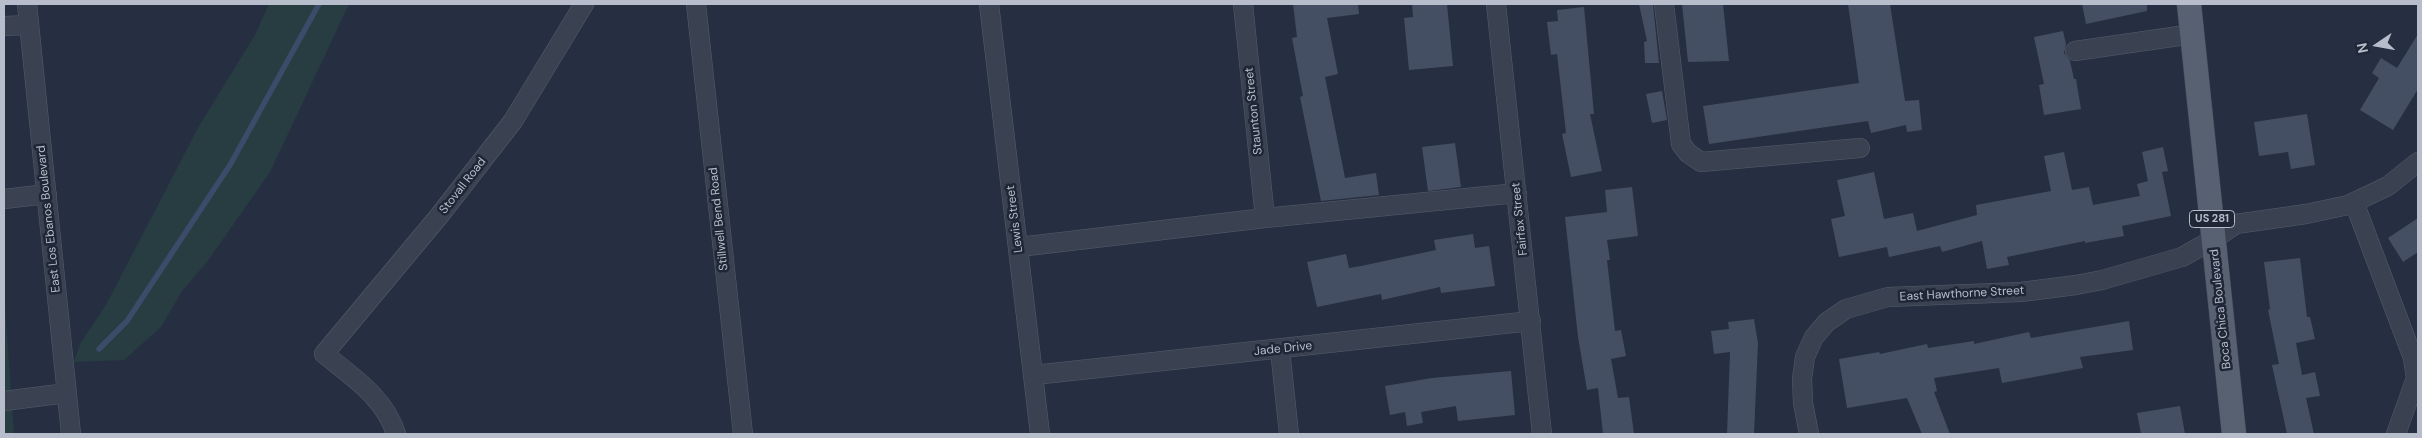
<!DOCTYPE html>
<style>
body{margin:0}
#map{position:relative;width:2422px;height:438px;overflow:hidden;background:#262f41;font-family:"DM Sans",sans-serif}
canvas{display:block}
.frame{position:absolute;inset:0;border:5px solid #b7bdcb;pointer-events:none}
.north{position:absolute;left:2352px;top:20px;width:50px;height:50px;-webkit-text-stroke:4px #1f2736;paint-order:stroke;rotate:258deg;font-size:14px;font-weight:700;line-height:20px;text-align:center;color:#b7bdcb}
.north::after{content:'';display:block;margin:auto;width:18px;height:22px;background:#b7bdcb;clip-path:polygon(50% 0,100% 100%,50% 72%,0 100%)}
</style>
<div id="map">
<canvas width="2422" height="438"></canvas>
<div class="frame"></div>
<div class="north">N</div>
</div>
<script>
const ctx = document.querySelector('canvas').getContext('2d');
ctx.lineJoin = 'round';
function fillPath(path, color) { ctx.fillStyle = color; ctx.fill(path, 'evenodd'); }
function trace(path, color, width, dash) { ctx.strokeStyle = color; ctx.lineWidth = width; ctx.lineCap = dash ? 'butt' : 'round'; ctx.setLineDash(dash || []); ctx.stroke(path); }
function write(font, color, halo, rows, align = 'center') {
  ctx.font = font + ' "DM Sans",sans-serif'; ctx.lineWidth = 5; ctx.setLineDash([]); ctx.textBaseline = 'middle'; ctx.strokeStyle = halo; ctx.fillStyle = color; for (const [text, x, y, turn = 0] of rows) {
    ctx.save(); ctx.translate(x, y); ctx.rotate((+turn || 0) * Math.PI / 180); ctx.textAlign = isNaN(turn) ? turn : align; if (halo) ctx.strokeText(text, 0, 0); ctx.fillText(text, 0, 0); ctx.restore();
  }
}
fillPath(new Path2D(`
 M 269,4 L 349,4 L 270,172 L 207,262 L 182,291 L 161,327 L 124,360 L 74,362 L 80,344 L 106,305 L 199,126 L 255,35 Z
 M 4,293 L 14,434 L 4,434 Z`), '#283d42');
trace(new Path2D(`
 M 99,349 L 127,321 L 230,165 L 319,4`), '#3b4b6a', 5.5);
fillPath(new Path2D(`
 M 1293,4 L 1358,4 L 1359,14 L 1327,18 L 1338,74 L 1325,77 L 1345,178 L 1376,173 L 1379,195 L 1321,201 L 1300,97 L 1303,96 L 1292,38 L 1297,37 Z
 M 1412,4 L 1447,4 L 1453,66 L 1409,70 L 1404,18 L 1413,17 Z
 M 1639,4 L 1653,4 L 1659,63 L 1645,63 L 1644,42 L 1647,41 Z
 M 1682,4 L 1723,4 L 1729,61 L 1688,62 Z
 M 1848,4 L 1890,4 L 1905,101 L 1919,100 L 1922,130 L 1907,132 L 1906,125 L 1871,133 L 1868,121 L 1709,144 L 1703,106 L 1859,83 Z
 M 2082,4 L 2147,4 L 2147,11 L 2086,24 Z
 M 1584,7 L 1594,114 L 1590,114 L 1602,171 L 1571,177 L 1562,134 L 1566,133 L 1557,54 L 1551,55 L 1547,22 L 1558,21 L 1557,10 Z
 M 2063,31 L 2066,44 L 2064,53 L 2070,61 L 2074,79 L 2076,79 L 2081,109 L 2044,115 L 2039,85 L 2044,84 L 2034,37 Z
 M 2418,34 L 2418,89 L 2393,130 L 2360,110 L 2379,78 L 2372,73 L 2381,58 L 2397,68 Z
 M 1662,91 L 1667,120 L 1652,123 L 1646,94 Z
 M 2307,114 L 2315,165 L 2291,169 L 2288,152 L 2259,156 L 2254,122 Z
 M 1455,143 L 1461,187 L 1428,191 L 1422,147 Z
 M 2163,147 L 2168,171 L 2162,172 L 2171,216 L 2122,226 L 2124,236 L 2085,243 L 2085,241 L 2007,257 L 2009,265 L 1987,269 L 1982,241 L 1942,252 L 1940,246 L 1889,257 L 1887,247 L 1839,257 L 1831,219 L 1845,216 L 1837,180 L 1874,172 L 1884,219 L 1913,213 L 1917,231 L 1977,215 L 1976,205 L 2051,191 L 2044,156 L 2064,152 L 2072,190 L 2089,187 L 2093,205 L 2140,196 L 2137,184 L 2148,181 L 2142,152 Z
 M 1632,187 L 1638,236 L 1607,240 L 1610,260 L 1607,260 L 1615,331 L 1621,330 L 1626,356 L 1611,359 L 1618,398 L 1629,397 L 1634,434 L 1603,434 L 1598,388 L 1587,390 L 1578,337 L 1565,217 L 1607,212 L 1605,190 Z
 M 2418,218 L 2418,252 L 2403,262 L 2388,238 Z
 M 1473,234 L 1475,248 L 1489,246 L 1495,286 L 1441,293 L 1440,287 L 1382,300 L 1381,294 L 1317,307 L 1307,262 L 1346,254 L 1349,268 L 1361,266 L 1436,250 L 1434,240 Z
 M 2300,258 L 2307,317 L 2310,317 L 2315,339 L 2296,343 L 2302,375 L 2315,372 L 2320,396 L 2306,398 L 2314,434 L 2287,434 L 2272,365 L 2279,364 L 2268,310 L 2270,309 L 2264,262 Z
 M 1754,319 L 1758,343 L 1754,434 L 1727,434 L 1730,352 L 1714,354 L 1711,331 L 1729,329 L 1728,322 Z
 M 2129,321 L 2133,350 L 2080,357 L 2083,368 L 2002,383 L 1999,368 L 1934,378 L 1937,391 L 1934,392 L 1950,434 L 1922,434 L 1907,398 L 1847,408 L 1839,359 L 1879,352 L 1880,354 L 1927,344 L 1928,348 L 1974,341 L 1974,344 L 2029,332 L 2031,338 Z
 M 1511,371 L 1515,415 L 1458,421 L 1456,406 L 1421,412 L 1423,423 L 1407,426 L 1405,412 L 1390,415 L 1385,386 L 1432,378 Z
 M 2180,406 L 2185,434 L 2141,434 L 2137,413 Z`), '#454f63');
const minor = new Path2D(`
 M 27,4 L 71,434
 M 696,4 L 743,434
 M 989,4 L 1040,434
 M 1243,4 L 1265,218
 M 1496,4 L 1542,434
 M 1664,4 L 1681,144 L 1688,153 L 1701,162 L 1860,148
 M 4,26 L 29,25
 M 2075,51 L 2193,34
 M 4,199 L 47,194
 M 2354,202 L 2413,358 L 2416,378 L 2396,434
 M 1019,247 L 1265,218 L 1517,193
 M 1280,350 L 1289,434
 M 1034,375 L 1531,321
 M 4,401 L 67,393
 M 396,434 C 385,398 353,377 324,354 L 439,216 L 513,121 L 584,4
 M 1809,434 L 1803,403 L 1802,379 L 1805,357 L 1814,337 L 1827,322 L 1846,309 L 1888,297 L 2021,292 L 2076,285 L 2102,280 L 2182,257 L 2214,239 L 2236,224 L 2306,214 L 2348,205 L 2388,186 L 2418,162`);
const major = new Path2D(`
 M 2189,4 L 2234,434`);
trace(minor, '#555d6b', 20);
trace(major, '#444b5a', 25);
trace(minor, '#3a4251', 19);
trace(major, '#586171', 24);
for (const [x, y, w] of [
 [2212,219,45]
]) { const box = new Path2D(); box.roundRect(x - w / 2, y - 8.5, w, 17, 4); ctx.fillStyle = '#1f2736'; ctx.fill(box); trace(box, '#b7bdcb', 1); }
write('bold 11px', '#b7bdcb', null, [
 ["US 281",2212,219]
]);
write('12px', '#b7bdcb', '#1f2736', [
 ["Staunton Street",1254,111,-96],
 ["Stovall Road",463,186,-52],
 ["East Los Ebanos Boulevard",49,219,-96],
 ["Stillwell Bend Road",719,219,-96],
 ["Lewis Street",1015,219,-97],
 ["Fairfax Street",1520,219,-96],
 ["East Hawthorne Street",1962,294,-3],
 ["Boca Chica Boulevard",2221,309,-96],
 ["Jade Drive",1283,349,-6]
]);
</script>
